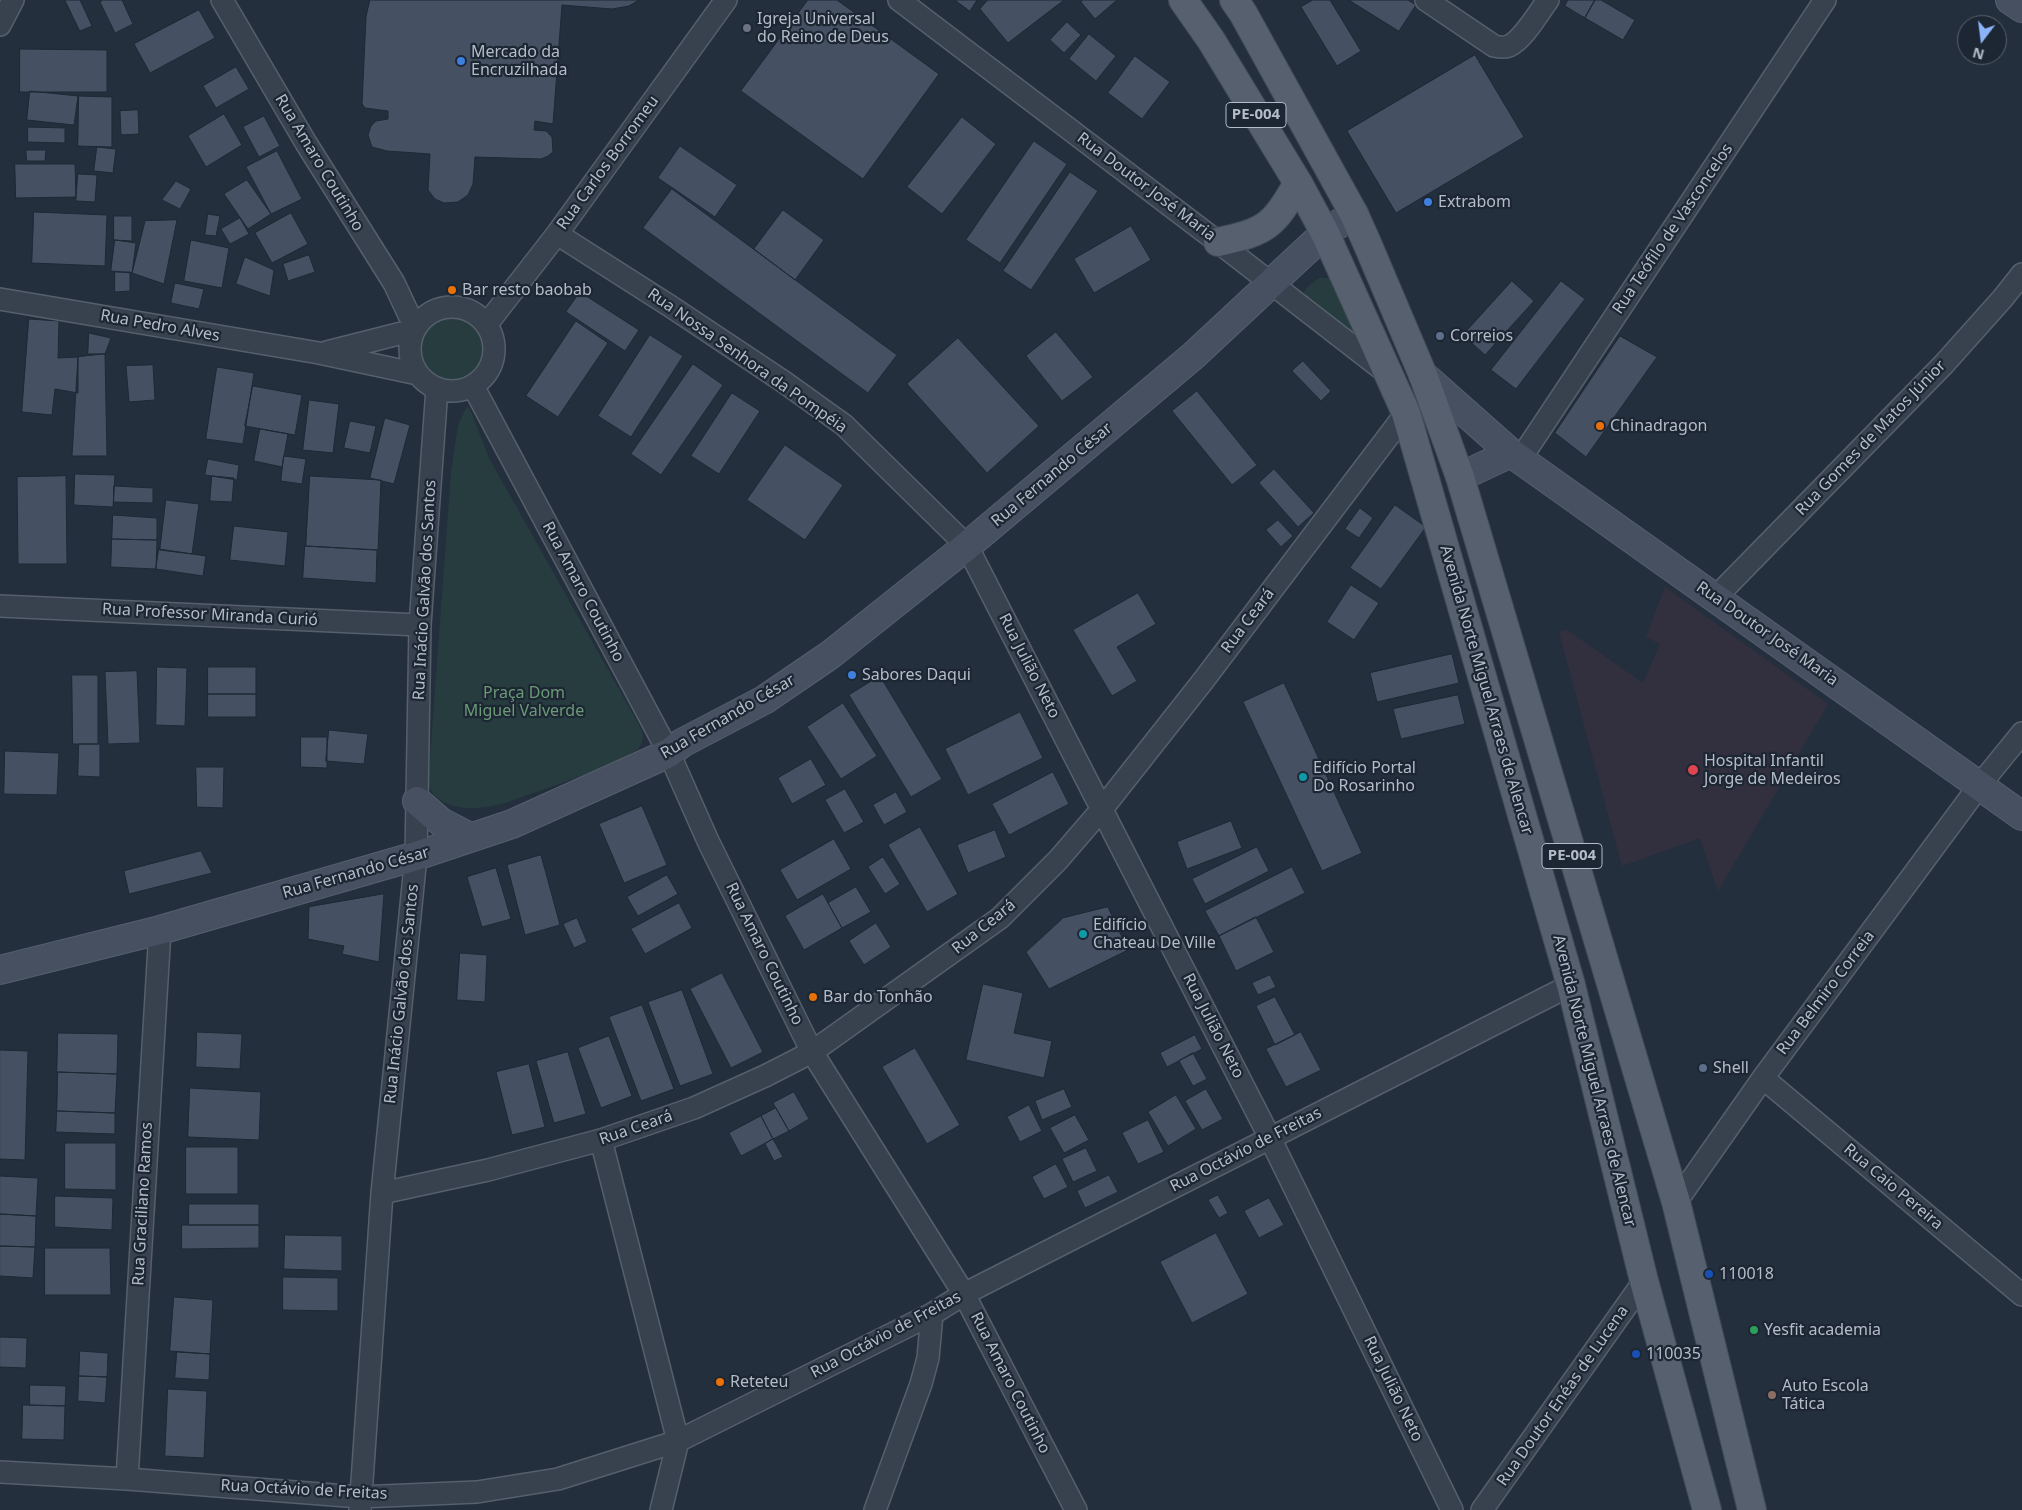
<!DOCTYPE html>
<meta charset="utf-8">
<style>
body{margin:0}
#map{position:relative;width:2022px;height:1510px;overflow:hidden;background:#242f3e;font-family:"Noto Sans",sans-serif}
canvas{display:block}
.north{position:absolute;left:1957px;top:15px;width:50px;height:50px;box-sizing:border-box;background:#1d2633;border:1px solid #59626f;border-radius:50%;rotate:195deg;font-size:14px;font-weight:700;line-height:20px;text-align:center;color:#b4bcc9}
.north::after{content:'';display:block;margin:auto;width:18px;height:22px;background:#8ab4f8;clip-path:polygon(50% 0,100% 100%,50% 72%,0 100%)}
</style>
<div id="map">
<canvas width="2022" height="1510"></canvas>
<div class="north">N</div>
</div>
<script>
const ctx = document.querySelector('canvas').getContext('2d');
ctx.lineJoin = 'round';
function fillPath(path, color) { ctx.fillStyle = color; ctx.fill(path, 'evenodd'); }
function trace(path, color, width, dash) { ctx.strokeStyle = color; ctx.lineWidth = width; ctx.lineCap = dash ? 'butt' : 'round'; ctx.setLineDash(dash || []); ctx.stroke(path); }
function write(font, color, halo, rows, align = 'center') {
  ctx.font = font + ' "Noto Sans",sans-serif'; ctx.lineWidth = 4.5; ctx.setLineDash([]); ctx.textBaseline = 'middle'; ctx.strokeStyle = halo; ctx.fillStyle = color; for (const [text, x, y, turn = 0] of rows) {
    ctx.save(); ctx.translate(x, y); ctx.rotate((+turn || 0) * Math.PI / 180); ctx.textAlign = isNaN(turn) ? turn : align; if (halo) ctx.strokeText(text, 0, 0); ctx.fillText(text, 0, 0); ctx.restore();
  }
}
fillPath(new Path2D(`
 M 1665,587 L 1828,704 L 1718,891 L 1700,838 L 1622,866 L 1559,632 L 1567,630 L 1643,683 L 1660,644 L 1646,637 Z`), '#32303f');
fillPath(new Path2D(`
 M 1320,278 L 1329,278 L 1334,281 L 1362,339 L 1359,345 L 1302,297 C 1305,287 1311,283 1320,278 Z
 M410 349a42 42 0 1 1 84 0a42 42 0 1 1-84 0Z
 M 467,406 L 470,409 L 489,458 L 639,725 C 644,734 645,742 637,750 L 598,770 L 508,802 C 484,810 440,815 428,784 L 451,473 L 458,425 Z`), '#263c3f');
const building = new Path2D(`
 M 65,0 L 80,0 L 92,26 L 80,31 Z
 M 103,0 L 122,0 L 133,24 L 115,33 L 100,2 Z
 M 370,0 L 639,0 L 629,6 L 612,9 L 562,5 L 553,124 L 535,121 L 534,130 L 546,131 L 552,137 L 553,152 L 548,156 L 541,159 L 475,157 L 473,184 L 468,195 L 458,202 L 444,203 L 435,199 L 428,190 L 430,154 L 387,151 L 372,147 L 368,135 L 371,126 L 376,121 L 388,119 L 388,111 L 365,108 L 362,104 L 366,17 Z
 M 808,0 L 837,0 L 939,74 L 863,179 L 741,91 Z
 M 955,0 L 977,0 L 970,11 Z
 M 988,0 L 1064,0 L 1008,43 L 980,9 Z
 M 1083,0 L 1117,0 L 1095,19 L 1081,2 Z
 M 1313,0 L 1330,0 L 1361,51 L 1337,66 L 1301,7 Z
 M 1349,0 L 1408,0 L 1416,5 L 1399,31 Z
 M 1568,0 L 1595,0 L 1585,18 L 1565,6 Z
 M 1595,0 L 1601,0 L 1635,20 L 1623,40 L 1585,18 Z
 M 199,10 L 215,38 L 150,73 L 134,44 Z
 M 1067,22 L 1081,35 L 1064,53 L 1050,40 Z
 M 1089,34 L 1116,56 L 1096,81 L 1069,59 Z
 M 20,49 L 107,50 L 107,92 L 20,92 Z
 M 1475,55 L 1524,137 L 1396,213 L 1347,131 Z
 M 1135,56 L 1170,82 L 1142,119 L 1108,93 Z
 M 236,67 L 249,89 L 216,108 L 203,86 Z
 M 30,91 L 78,96 L 74,125 L 27,120 Z
 M 79,96 L 112,97 L 112,147 L 78,146 Z
 M 138,110 L 139,134 L 121,135 L 120,111 Z
 M 224,114 L 242,145 L 206,167 L 188,136 Z
 M 264,116 L 280,146 L 259,157 L 243,127 Z
 M 962,117 L 996,144 L 942,214 L 907,187 Z
 M 28,127 L 65,128 L 65,143 L 28,142 Z
 M 1034,141 L 1067,164 L 1000,263 L 966,240 Z
 M 680,146 L 737,185 L 715,217 L 658,178 Z
 M 97,147 L 116,149 L 113,173 L 94,171 Z
 M 26,150 L 46,150 L 45,161 L 27,161 Z
 M 277,151 L 302,199 L 271,214 L 246,167 Z
 M 15,164 L 75,164 L 76,197 L 16,198 Z
 M 1070,172 L 1098,191 L 1031,290 L 1003,271 Z
 M 78,174 L 97,175 L 95,202 L 76,201 Z
 M 247,180 L 271,214 L 248,229 L 224,194 Z
 M 176,181 L 191,189 L 180,209 L 162,200 Z
 M 672,189 L 897,355 L 868,393 L 643,228 Z
 M 783,210 L 824,240 L 795,280 L 754,249 Z
 M 34,212 L 107,215 L 105,266 L 32,263 Z
 M 291,213 L 308,244 L 272,263 L 255,233 Z
 M 208,214 L 220,216 L 216,236 L 205,235 Z
 M 114,216 L 132,216 L 132,241 L 114,240 Z
 M 240,218 L 249,234 L 230,244 L 221,229 Z
 M 177,220 L 164,284 L 132,273 L 145,221 Z
 M 1131,226 L 1151,260 L 1094,293 L 1074,259 Z
 M 115,240 L 136,243 L 132,273 L 111,271 Z
 M 191,240 L 229,248 L 222,288 L 184,281 Z
 M 309,255 L 315,272 L 288,281 L 283,264 Z
 M 245,257 L 274,270 L 270,296 L 236,284 Z
 M 115,272 L 130,272 L 130,291 L 115,292 Z
 M 1512,281 L 1534,301 L 1485,355 L 1463,335 Z
 M 1561,281 L 1585,299 L 1516,389 L 1491,370 Z
 M 175,283 L 204,289 L 199,309 L 171,303 Z
 M 580,292 L 639,330 L 625,351 L 566,312 Z
 M 29,319 L 59,321 L 58,358 L 78,357 L 78,393 L 55,389 L 52,415 L 22,412 Z
 M 576,321 L 608,343 L 558,417 L 526,396 Z
 M 1056,332 L 1093,377 L 1062,401 L 1026,356 Z
 M 89,333 L 111,338 L 105,354 L 88,354 Z
 M 650,335 L 683,356 L 631,437 L 598,416 Z
 M 1620,336 L 1657,357 L 1586,457 L 1555,433 Z
 M 958,338 L 1039,426 L 987,473 L 907,384 Z
 M 105,354 L 107,456 L 72,456 L 78,357 Z
 M 1303,361 L 1331,391 L 1321,401 L 1292,371 Z
 M 693,364 L 723,385 L 661,475 L 631,454 Z
 M 153,365 L 155,400 L 129,402 L 126,366 Z
 M 217,367 L 254,373 L 243,444 L 206,439 Z
 M 253,386 L 302,395 L 295,435 L 245,426 Z
 M 1197,391 L 1257,465 L 1232,485 L 1172,411 Z
 M 732,393 L 760,411 L 719,474 L 691,456 Z
 M 309,400 L 339,404 L 333,453 L 303,450 Z
 M 385,418 L 410,425 L 394,484 L 370,478 Z
 M 350,421 L 376,426 L 370,453 L 344,448 Z
 M 260,429 L 288,434 L 282,467 L 254,461 Z
 M 785,445 L 843,485 L 805,540 L 747,500 Z
 M 284,456 L 306,459 L 302,484 L 281,481 Z
 M 208,459 L 239,465 L 237,480 L 205,475 Z
 M 1274,469 L 1314,513 L 1298,527 L 1259,483 Z
 M 75,474 L 115,475 L 113,507 L 74,505 Z
 M 66,476 L 67,564 L 18,564 L 17,477 Z
 M 212,476 L 234,478 L 232,502 L 210,501 Z
 M 310,476 L 381,480 L 378,550 L 306,546 Z
 M 114,486 L 153,488 L 153,503 L 114,502 Z
 M 166,500 L 199,504 L 192,554 L 160,550 Z
 M 1395,505 L 1426,527 L 1381,589 L 1350,568 Z
 M 1360,508 L 1373,518 L 1359,538 L 1345,529 Z
 M 113,515 L 157,518 L 157,540 L 112,539 Z
 M 1278,520 L 1293,536 L 1281,547 L 1266,530 Z
 M 234,526 L 288,532 L 285,566 L 230,560 Z
 M 112,539 L 157,540 L 156,569 L 111,567 Z
 M 305,546 L 377,550 L 376,583 L 303,578 Z
 M 159,549 L 206,556 L 203,576 L 156,569 Z
 M 1351,585 L 1379,603 L 1354,640 L 1327,622 Z
 M 1138,593 L 1156,624 L 1117,647 L 1137,681 L 1112,696 L 1073,630 Z
 M 1452,654 L 1459,683 L 1377,702 L 1370,673 Z
 M 157,667 L 187,668 L 185,726 L 156,725 Z
 M 208,667 L 256,667 L 256,694 L 208,694 Z
 M 137,671 L 140,743 L 108,744 L 105,672 Z
 M 72,675 L 98,675 L 98,744 L 73,744 Z
 M 880,676 L 942,779 L 911,797 L 849,695 Z
 M 1284,683 L 1362,853 L 1322,871 L 1243,702 Z
 M 208,694 L 256,694 L 256,717 L 208,717 Z
 M 1458,695 L 1465,724 L 1401,739 L 1393,709 Z
 M 843,703 L 877,756 L 841,779 L 807,727 Z
 M 1020,712 L 1043,758 L 968,795 L 945,749 Z
 M 329,730 L 368,734 L 364,764 L 326,761 Z
 M 301,737 L 327,737 L 327,768 L 301,767 Z
 M 79,744 L 100,744 L 100,777 L 78,776 Z
 M 5,751 L 59,753 L 57,795 L 4,794 Z
 M 811,759 L 826,785 L 792,804 L 778,778 Z
 M 196,767 L 224,767 L 223,808 L 197,807 Z
 M 1053,772 L 1069,804 L 1009,835 L 992,804 Z
 M 845,789 L 864,822 L 844,833 L 825,800 Z
 M 896,792 L 907,812 L 884,825 L 873,805 Z
 M 642,806 L 667,865 L 624,883 L 599,824 Z
 M 1231,821 L 1242,848 L 1187,869 L 1177,842 Z
 M 920,827 L 958,894 L 927,912 L 888,845 Z
 M 995,830 L 1006,857 L 968,873 L 957,845 Z
 M 834,839 L 851,869 L 797,900 L 780,870 Z
 M 1257,847 L 1269,871 L 1205,904 L 1192,879 Z
 M 201,851 L 212,873 L 129,894 L 124,871 Z
 M 541,855 L 560,925 L 525,935 L 507,865 Z
 M 883,857 L 900,884 L 885,894 L 868,867 Z
 M 1292,867 L 1305,893 L 1219,936 L 1205,911 Z
 M 496,868 L 511,919 L 482,927 L 467,877 Z
 M 667,875 L 678,894 L 638,916 L 627,897 Z
 M 856,887 L 871,912 L 842,928 L 828,903 Z
 M 384,894 L 379,962 L 342,954 L 344,946 L 308,939 L 309,907 Z
 M 823,894 L 842,928 L 804,950 L 785,916 Z
 M 679,903 L 692,928 L 645,954 L 631,929 Z
 M 1108,907 L 1128,950 L 1049,989 L 1026,952 L 1063,918 Z
 M 1256,917 L 1274,952 L 1236,971 L 1219,936 Z
 M 577,918 L 587,942 L 574,948 L 563,924 Z
 M 876,923 L 891,947 L 864,965 L 849,941 Z
 M 460,953 L 487,955 L 485,1002 L 457,1000 Z
 M 722,973 L 763,1052 L 731,1068 L 690,989 Z
 M 1270,975 L 1276,987 L 1258,995 L 1252,983 Z
 M 983,984 L 1023,993 L 1014,1033 L 1052,1041 L 1044,1078 L 966,1060 Z
 M 682,990 L 713,1074 L 680,1086 L 648,1002 Z
 M 1275,997 L 1295,1035 L 1275,1045 L 1256,1006 Z
 M 642,1005 L 674,1089 L 641,1101 L 609,1017 Z
 M 197,1032 L 242,1034 L 240,1069 L 196,1067 Z
 M 1301,1032 L 1321,1070 L 1286,1087 L 1266,1049 Z
 M 58,1033 L 118,1034 L 117,1074 L 57,1072 Z
 M 1195,1035 L 1202,1049 L 1167,1067 L 1160,1053 Z
 M 609,1036 L 632,1096 L 601,1108 L 578,1048 Z
 M 915,1048 L 960,1125 L 927,1144 L 882,1067 Z
 M 0,1050 L 28,1051 L 25,1160 L 0,1159 Z
 M 568,1052 L 586,1114 L 554,1123 L 536,1061 Z
 M 1193,1053 L 1207,1079 L 1193,1086 L 1179,1061 Z
 M 529,1064 L 545,1127 L 512,1135 L 496,1072 Z
 M 58,1072 L 117,1074 L 115,1113 L 57,1111 Z
 M 190,1088 L 261,1092 L 259,1140 L 188,1137 Z
 M 1064,1089 L 1072,1107 L 1042,1120 L 1035,1101 Z
 M 1206,1089 L 1223,1119 L 1202,1130 L 1185,1101 Z
 M 794,1092 L 809,1119 L 789,1131 L 773,1103 Z
 M 1176,1095 L 1196,1129 L 1168,1146 L 1148,1112 Z
 M 1029,1105 L 1042,1131 L 1020,1142 L 1007,1117 Z
 M 776,1108 L 789,1131 L 773,1139 L 761,1116 Z
 M 57,1111 L 115,1113 L 115,1134 L 56,1132 Z
 M 1075,1115 L 1089,1140 L 1064,1153 L 1050,1128 Z
 M 761,1116 L 773,1139 L 741,1156 L 729,1133 Z
 M 1148,1120 L 1164,1152 L 1138,1164 L 1122,1133 Z
 M 773,1139 L 783,1157 L 774,1161 L 765,1144 Z
 M 65,1143 L 116,1143 L 116,1190 L 65,1189 Z
 M 186,1147 L 238,1147 L 238,1194 L 186,1194 Z
 M 1086,1148 L 1097,1171 L 1073,1182 L 1062,1159 Z
 M 1056,1164 L 1068,1187 L 1044,1199 L 1032,1177 Z
 M 1109,1175 L 1118,1192 L 1085,1208 L 1077,1191 Z
 M 0,1176 L 38,1178 L 36,1216 L 0,1214 Z
 M 1218,1195 L 1228,1213 L 1219,1218 L 1208,1200 Z
 M 55,1196 L 113,1198 L 112,1230 L 55,1227 Z
 M 1269,1198 L 1284,1225 L 1259,1238 L 1244,1211 Z
 M 189,1204 L 259,1204 L 259,1225 L 189,1225 Z
 M 0,1214 L 36,1216 L 35,1247 L 0,1246 Z
 M 182,1225 L 259,1225 L 259,1248 L 182,1249 Z
 M 1216,1233 L 1248,1294 L 1192,1323 L 1160,1262 Z
 M 285,1235 L 342,1236 L 342,1271 L 284,1269 Z
 M 0,1246 L 35,1247 L 33,1278 L 0,1276 Z
 M 45,1248 L 110,1248 L 111,1295 L 45,1295 Z
 M 283,1277 L 338,1278 L 338,1311 L 283,1310 Z
 M 174,1297 L 213,1300 L 210,1354 L 170,1351 Z
 M 0,1337 L 27,1338 L 26,1368 L 0,1367 Z
 M 80,1351 L 108,1353 L 107,1377 L 79,1376 Z
 M 177,1352 L 210,1354 L 209,1380 L 175,1378 Z
 M 79,1376 L 107,1377 L 105,1403 L 78,1401 Z
 M 30,1385 L 66,1386 L 65,1406 L 30,1405 Z
 M 168,1389 L 207,1391 L 204,1458 L 165,1456 Z
 M 23,1405 L 65,1406 L 64,1440 L 22,1439 Z`);
fillPath(building, '#455162');
trace(building, '#1f2835', 1);
const street = new Path2D(`
 M 222,0 L 306,143 L 394,283 L 409,315 L 417,325
 M 899,0 L 1218,242 L 1387,373
 M 1426,0 L 1494,46 C 1499,47 1505,48 1509,46 C 1523,40 1539,12 1548,0
 M 0,25 L 13,0
 M 557,234 L 670,306 L 784,382 L 844,425 L 967,546 L 1270,1138 L 1452,1510
 M 0,299 L 319,353 L 418,374
 M410 349a42 42 0 1 1 84 0a42 42 0 1 1-84 0Z
 M 487,324 L 557,234 L 726,0
 M 327,352 L 414,330
 M 473,386 L 669,753 L 708,841 L 812,1052 L 964,1294 L 1076,1510
 M 1521,458 L 1825,0
 M 1715,598 L 1944,364 L 2003,298 L 2022,274
 M 0,606 L 420,625
 M 1763,1078 L 2022,1295
 M 601,1140 L 678,1441 L 661,1510
 M 382,1193 L 488,1170 L 601,1140 L 694,1108 L 765,1076 L 812,1052 L 1000,918 L 1058,860 L 1102,809 L 1203,681 L 1406,413
 M 1676,1202 L 1763,1078 L 1979,786 L 2022,733
 M 0,1472 L 127,1479 L 360,1497 L 477,1492 L 558,1479 L 678,1441 L 932,1314 L 964,1294 L 1571,985
 M 127,1479 L 160,930
 M 360,1510 L 382,1193 L 416,856 L 420,625 L 437,388
 M 875,1510 L 921,1384 L 928,1358 L 932,1314
 M 1482,1510 L 1644,1281`);
const secondary = new Path2D(`
 M 2010,0 L 2022,8
 M 1423,375 L 1511,453 L 2022,816
 M 1460,477 L 1511,453
 M 417,801 L 441,822 L 470,837
 M 0,970 L 160,930 L 416,856 L 512,824 L 669,753 L 682,743 L 764,700 L 830,655 L 967,546 L 1193,356 L 1325,233 L 1354,214`);
const primary = new Path2D(`
 M 1183,0 L 1211,40 L 1298,183 L 1325,233 L 1406,413 L 1571,985 L 1644,1281 L 1707,1510
 M 1234,0 L 1243,13 L 1354,214 L 1367,243 L 1423,375 L 1460,477 L 1676,1202 L 1752,1510
 M 1218,242 C 1268,231 1273,226 1298,183`);
trace(street, '#565f6c', 24);
trace(secondary, '#565f6c', 30);
trace(primary, '#414a57', 30);
trace(street, '#38414e', 21);
trace(secondary, '#465061', 28);
trace(primary, '#56606e', 28);
for (const [x, y, r, color] of [
 [747,28,5,"#6b7280"],
 [461,61,5,"#3f7fe0"],
 [1428,202,5,"#3f7fe0"],
 [452,290,5,"#e8710a"],
 [1440,336,5,"#5c6f8a"],
 [1600,426,5,"#e8710a"],
 [852,675,5,"#3f7fe0"],
 [1693,770,6,"#e0444e"],
 [1303,777,5,"#0f9aa8"],
 [1083,934,5,"#0f9aa8"],
 [813,997,5,"#e8710a"],
 [1703,1068,5,"#5c6f8a"],
 [1709,1274,5,"#1a4fb4"],
 [1754,1330,5,"#2e9e5b"],
 [1636,1354,5,"#1a4fb4"],
 [720,1382,5,"#e8710a"],
 [1772,1395,5,"#8d6e63"]
]) { const dot = new Path2D(); dot.arc(x, y, r, 0, 2 * Math.PI); ctx.fillStyle = color; ctx.fill(dot); trace(dot, '#1d2633', 2); }
for (const [x, y, w] of [
 [1256,115,60],
 [1572,856,60]
]) { const box = new Path2D(); box.roundRect(x - w / 2, y - 12.5, w, 25, 4); ctx.fillStyle = '#1d2633'; ctx.fill(box); trace(box, '#b4bcc9', 1); }
write('bold 15px', '#b4bcc9', null, [
 ["PE-004",1256,115],
 ["PE-004",1572,856]
]);
write('16px', '#b4bcc9', '#1d2633', [
 ["Igreja Universal",757,19],
 ["do Reino de Deus",757,37],
 ["Mercado da",471,52],
 ["Encruzilhada",471,70],
 ["Extrabom",1438,202],
 ["Bar resto baobab",462,290],
 ["Correios",1450,336],
 ["Chinadragon",1610,426],
 ["Sabores Daqui",862,675],
 ["Hospital Infantil",1704,761],
 ["Jorge de Medeiros",1704,779],
 ["Edifício Portal",1313,768],
 ["Do Rosarinho",1313,786],
 ["Edifício",1093,925],
 ["Chateau De Ville",1093,943],
 ["Bar do Tonhão",823,997],
 ["Shell",1713,1068],
 ["110018",1719,1274],
 ["Yesfit academia",1764,1330],
 ["110035",1646,1354],
 ["Reteteu",730,1382],
 ["Auto Escola",1782,1386],
 ["Tática",1782,1404]
], 'left');
write('16px', '#b4bcc9', '#1d2633', [
 ["Rua Amaro Coutinho",319,163,59],
 ["Rua Carlos Borromeu",608,163,-54],
 ["Rua Doutor José Maria",1146,187,37],
 ["Rua Teófilo de Vasconcelos",1673,229,-56],
 ["Rua Pedro Alves",160,326,10],
 ["Rua Nossa Senhora da Pompéia",747,361,35],
 ["Rua Gomes de Matos Júnior",1871,438,-46],
 ["Rua Fernando César",1052,475,-40],
 ["Rua Inácio Galvão dos Santos",425,590,-87],
 ["Rua Amaro Coutinho",583,592,62],
 ["Rua Professor Miranda Curió",210,615,3],
 ["Rua Ceará",1248,621,-53],
 ["Rua Doutor José Maria",1767,634,35],
 ["Rua Julião Neto",1029,666,63],
 ["Avenida Norte Miguel Arraes de Alencar",1486,690,74],
 ["Rua Fernando César",728,717,-30],
 ["Rua Fernando César",356,873,-16],
 ["Rua Ceará",984,927,-39],
 ["Rua Amaro Coutinho",764,954,64],
 ["Rua Belmiro Correia",1826,993,-53],
 ["Rua Inácio Galvão dos Santos",402,994,-84],
 ["Rua Julião Neto",1213,1026,63],
 ["Avenida Norte Miguel Arraes de Alencar",1594,1081,76],
 ["Rua Ceará",636,1128,-19],
 ["Rua Octávio de Freitas",1246,1150,-27],
 ["Rua Caio Pereira",1893,1187,40],
 ["Rua Graciliano Ramos",143,1204,-87],
 ["Rua Octávio de Freitas",886,1335,-28],
 ["Rua Amaro Coutinho",1010,1383,63],
 ["Rua Julião Neto",1393,1389,64],
 ["Rua Doutor Enéas de Lucena",1563,1396,-55],
 ["Rua Octávio de Freitas",304,1490,3]
]);
write('16px', '#6b9a76', '#1d2633', [
 ["Praça Dom",524,693],
 ["Miguel Valverde",524,711]
]);
</script>
